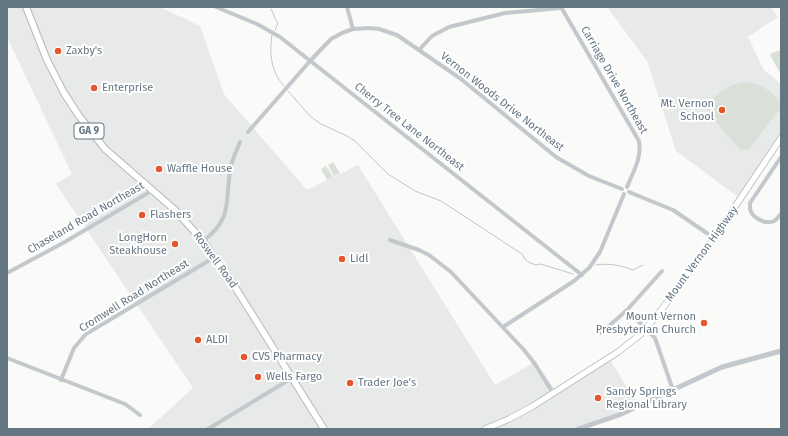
<!DOCTYPE html>
<style>
body{margin:0}
#map{position:relative;width:788px;height:436px;overflow:hidden;background:#fafaf8;font-family:"Fira Sans",sans-serif}
canvas{display:block}
.frame{position:absolute;inset:0;border:8px solid #657683;pointer-events:none}
</style>
<div id="map">
<canvas width="788" height="436"></canvas>
<div class="frame"></div>
</div>
<script>
const ctx = document.querySelector('canvas').getContext('2d');
ctx.lineJoin = 'round';
function fillPath(path, color) { ctx.fillStyle = color; ctx.fill(path, 'evenodd'); }
function trace(path, color, width, dash) { ctx.strokeStyle = color; ctx.lineWidth = width; ctx.lineCap = dash ? 'butt' : 'round'; ctx.setLineDash(dash || []); ctx.stroke(path); }
function write(font, color, halo, rows, align = 'center') {
  ctx.font = font + ' "Fira Sans",sans-serif'; ctx.lineWidth = 4; ctx.setLineDash([]); ctx.textBaseline = 'middle'; ctx.strokeStyle = halo; ctx.fillStyle = color; for (const [text, x, y, turn = 0] of rows) {
    ctx.save(); ctx.translate(x, y); ctx.rotate((+turn || 0) * Math.PI / 180); ctx.textAlign = isNaN(turn) ? turn : align; if (halo) ctx.strokeText(text, 0, 0); ctx.fillText(text, 0, 0); ctx.restore();
  }
}
fillPath(new Path2D(`
 M 7,7 L 160,7 L 200,26 L 224,94 L 307,190 L 358,165 L 495,385 L 535,362 L 557,392 L 610,360 L 640,408 L 579,429 L 148,429 L 193,388 L 56,184 L 72,174 L 7,37 Z
 M 607,7 L 771,7 L 778,17 L 748,37 L 764,70 L 781,84 L 781,136 L 742,200 L 676,151 L 647,61 Z`), '#e8e9e9');
fillPath(new Path2D(`
 M 781,50 L 781,75 L 770,55 L 772,53 Z
 M 746,82 C 750,83 755,83 759,85 C 767,88 781,99 781,108 L 749,149 L 741,150 L 726,134 L 705,107 C 720,92 724,85 746,82 Z
 M 333,162 L 340,173 L 334,176 L 328,165 Z
 M 326,166 L 333,177 L 327,180 L 321,169 Z`), '#dadfd7');
trace(new Path2D(`
 M 271,9 C 274,13 274,19 278,23 L 275,30
 M 272,35 C 269,53 271,72 284,86
 M 288,91 L 311,117 L 321,124 L 347,136 L 355,141 L 388,174 L 415,191 L 441,201 L 522,254 L 525,259 L 530,263 L 536,265 L 541,264 L 573,274
 M 596,265 C 609,263 620,265 633,270 L 643,265`), '#bbc7cb', 1);
const secondary = new Path2D(`
 M 485,429 L 509,419 L 533,406 L 618,352 L 641,334 L 659,313 L 714,238 L 781,138`);
const primary = new Path2D(`
 M 26,7 L 47,60 L 64,93 L 79,116 L 105,149 L 175,210 L 203,241 L 235,287 L 324,429`);
trace(secondary, '#b3babf', 7);
trace(primary, '#b5babe', 8);
trace(new Path2D(`
 M 216,7 L 257,24 L 280,37 L 582,275
 M 347,7 L 353,29
 M 561,7 L 639,141 C 642,158 633,172 627,187
 M 419,50 L 432,36 L 449,27 L 505,13 L 561,8
 M 248,132 L 310,61 L 331,39 L 342,33 L 353,29 L 370,28 L 379,29 L 397,35 L 461,79 L 556,157 L 589,176 L 622,189
 M 781,157 L 750,203 C 750,203 750,209 750,209 C 752,218 766,225 774,221 C 776,220 779,216 781,214
 M 629,192 L 673,210 L 714,238
 M 390,240 L 419,250 L 429,255 L 451,272 L 524,350 L 535,364 L 553,393
 M 203,241 C 235,218 224,198 231,166 C 233,157 237,150 240,142
 M 7,273 L 63,243 L 153,190
 M 627,310 L 655,338 L 673,390
 M 503,327 L 574,281 L 589,268 L 600,252 L 624,194
 M 601,333 L 627,310 L 662,271
 M 7,358 L 125,404 L 140,415
 M 61,380 L 74,348 L 86,334 L 215,257
 M 208,429 L 292,378`), '#c3c8cc', 4);
trace(new Path2D(`
 M 578,429 L 619,415 L 722,367 L 781,351`), '#c3c8cc', 5);
trace(secondary, '#fff', 5.5);
trace(primary, '#fff', 6);
for (const [x, y, r, color] of [
 [58,51,4,"#e4572e"],
 [94,88,4,"#e4572e"],
 [722,110,4,"#e4572e"],
 [159,169,4,"#e4572e"],
 [142,215,4,"#e4572e"],
 [175,244,4,"#e4572e"],
 [342,259,4,"#e4572e"],
 [704,323,4,"#e4572e"],
 [198,340,4,"#e4572e"],
 [244,357,4,"#e4572e"],
 [258,377,4,"#e4572e"],
 [350,383,4,"#e4572e"],
 [598,398,4,"#e4572e"]
]) { const dot = new Path2D(); dot.arc(x, y, r, 0, 2 * Math.PI); ctx.fillStyle = color; ctx.fill(dot); trace(dot, '#fff', 1.5); }
for (const [x, y, w] of [
 [89,131,30]
]) { const box = new Path2D(); box.roundRect(x - w / 2, y - 8, w, 16, 3); ctx.fillStyle = '#fff'; ctx.fill(box); trace(box, '#657683', 1); }
write('bold 10px', '#657683', null, [
 ["GA 9",89,131]
]);
write('11px', '#657683', '#fff', [
 ["Zaxby's",66,51],
 ["Enterprise",102,88],
 ["Mt. Vernon",714,104,"right"],
 ["School",714,117,"right"],
 ["Waffle House",167,169],
 ["Flashers",150,215],
 ["LongHorn",167,238,"right"],
 ["Steakhouse",167,251,"right"],
 ["Lidl",350,259],
 ["Mount Vernon",696,317,"right"],
 ["Presbyterian Church",696,330,"right"],
 ["ALDI",206,340],
 ["CVS Pharmacy",252,357],
 ["Wells Fargo",266,377],
 ["Trader Joe's",358,383],
 ["Sandy Springs",606,392],
 ["Regional Library",606,405]
], 'left');
write('11px', '#657683', '#fff', [
 ["Carriage Drive Northeast",614,80,60],
 ["Vernon Woods Drive Northeast",502,102,38],
 ["Cherry Tree Lane Northeast",409,127,38],
 ["Chaseland Road Northeast",86,218,-30],
 ["Mount Vernon Highway",702,254,-54],
 ["Roswell Road",215,260,54],
 ["Cromwell Road Northeast",134,296,-32]
]);
</script>
